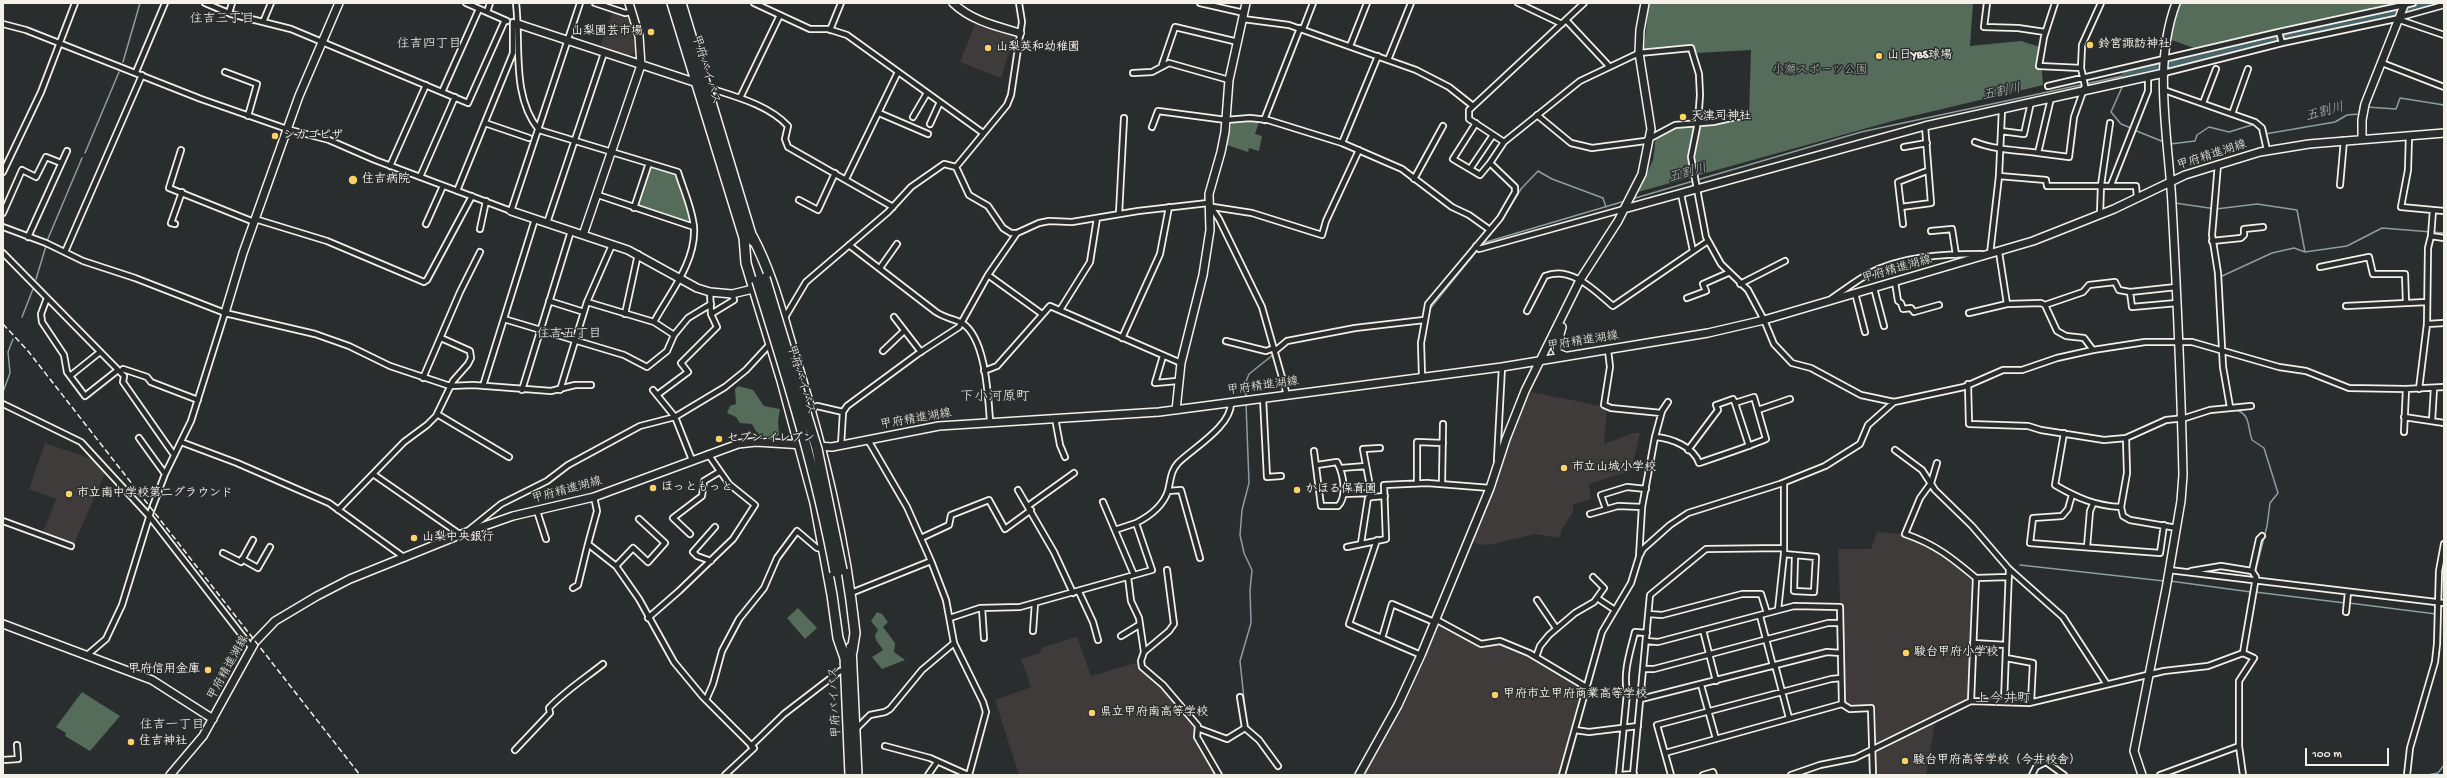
<!DOCTYPE html>
<meta charset="utf-8">
<style>
body{margin:0}
#map{position:relative;width:2447px;height:778px;overflow:hidden;background:#2a2d2e;font-family:"Gochi Hand",sans-serif}
canvas{display:block}
.frame{position:absolute;inset:0;border:4px solid #f4f1e8;pointer-events:none}
.scale{position:absolute;left:2305px;top:748px;width:84px;height:18px;box-sizing:border-box;border:2px solid #f4f1e8;border-top:0;padding-left:5px;font-size:12px;line-height:14px;white-space:nowrap;color:#f4f1e8;-webkit-text-stroke:3px #2a2d2e;paint-order:stroke}
</style>
<div id="map">
<canvas width="2447" height="778"></canvas>
<div class="frame"></div>
<div class="scale">100 m</div>
</div>
<script>
const ctx = document.querySelector('canvas').getContext('2d');
ctx.lineJoin = 'round';
function fillPath(path, color) { ctx.fillStyle = color; ctx.fill(path, 'evenodd'); }
function trace(path, color, width, dash) { ctx.strokeStyle = color; ctx.lineWidth = width; ctx.lineCap = dash ? 'butt' : 'round'; ctx.setLineDash(dash || []); ctx.stroke(path); }
function write(font, color, halo, rows, align = 'center') {
  ctx.font = font + ' "Gochi Hand","Klee One",sans-serif'; ctx.lineWidth = 3; ctx.setLineDash([]); ctx.textBaseline = 'middle'; ctx.strokeStyle = halo; ctx.fillStyle = color; for (const [text, x, y, turn = 0] of rows) {
    ctx.save(); ctx.translate(x, y); ctx.rotate((+turn || 0) * Math.PI / 180); ctx.textAlign = isNaN(turn) ? turn : align; if (halo) ctx.strokeText(text, 0, 0); ctx.fillText(text, 0, 0); ctx.restore();
  }
}
fillPath(new Path2D(`
 M 613,10 L 628,15 L 636,52 L 629,56 L 600,47 Z
 M 976,22 L 1015,34 L 1001,78 L 960,62 Z
 M 1525,391 L 1607,407 L 1604,444 L 1633,433 L 1640,433 L 1631,471 L 1589,484 L 1591,499 L 1573,504 L 1573,512 L 1561,531 L 1560,538 L 1535,534 L 1488,545 L 1478,544 L 1469,541 Z
 M 45,443 L 98,461 L 106,471 L 73,546 L 42,535 L 56,499 L 29,489 Z
 M 1877,532 L 1905,534 L 1943,553 L 1974,582 L 1969,698 L 1876,746 L 1876,710 L 1871,704 L 1848,706 L 1844,702 L 1838,549 L 1871,549 Z
 M 1440,624 L 1474,644 L 1480,646 L 1504,644 L 1535,658 L 1581,686 L 1582,688 L 1558,775 L 1364,775 L 1406,701 Z
 M 1077,637 L 1091,676 L 1139,662 L 1139,666 L 1160,686 L 1196,727 L 1193,733 L 1217,775 L 1019,775 L 995,700 L 1031,687 L 1021,659 L 1042,652 L 1041,648 Z
 M 1935,722 L 1926,775 L 1876,775 L 1876,751 Z`), '#3e3b3a');
fillPath(new Path2D(`
 M 1649,3 L 1973,3 L 1970,46 L 2021,41 L 2040,47 L 2043,85 L 1896,120 L 1638,192 L 1653,160 L 1656,136 L 1677,127 L 1728,123 L 1749,116 L 1751,50 L 1696,53 L 1692,46 L 1644,49 Z
 M 2179,3 L 2405,3 L 2202,51 L 2169,39 Z
 M 1251,120 L 1259,122 L 1255,134 L 1262,136 L 1259,151 L 1249,148 L 1248,152 L 1227,145 L 1232,122 Z
 M 652,167 L 676,173 L 690,220 L 687,222 L 639,207 L 637,203 L 650,168 Z
 M 738,386 L 753,390 L 764,406 L 780,409 L 778,421 L 779,435 L 773,439 C 762,437 757,435 752,424 L 740,423 L 736,417 L 727,413 L 730,406 L 736,404 L 735,389 Z
 M 798,608 L 817,628 L 805,639 L 787,618 Z
 M 877,612 L 882,614 L 888,622 L 883,627 L 895,643 L 894,652 L 905,660 L 882,669 L 872,657 L 883,650 L 876,640 L 875,635 L 878,630 L 871,621 Z
 M 82,692 L 120,716 L 90,751 L 65,736 L 66,733 L 56,727 Z`), '#546c59');
trace(new Path2D(`
 M 1412,7 L 1413,3
 M 123,62 L 140,3
 M 2123,85 L 2111,112 L 2121,124 L 2131,128
 M 2366,107 L 2396,109 L 2400,98 L 2444,105
 M 2134,130 L 2164,142
 M 2265,134 L 2335,122 L 2347,115 L 2359,114 L 2360,106 L 2363,106
 M 2170,144 L 2195,141 L 2197,135 L 2209,127 L 2229,132 L 2255,124
 M 85,153 L 119,72
 M 1632,199 L 1861,132 L 2127,75 L 2126,78
 M 2175,203 L 2216,209 L 2257,204 L 2297,210 L 2305,252
 M 47,241 L 82,158
 M 1483,243 L 1625,201
 M 2220,277 L 2272,253 L 2294,248 L 2305,252 L 2347,246 L 2382,228 L 2444,233
 M 36,279 L 46,246
 M 1429,310 L 1502,220 L 1521,189 L 1538,171 L 1552,179 L 1603,198 L 1606,207
 M 22,317 L 33,289
 M 3,392 L 10,373 L 8,352 L 13,339
 M 1246,397 L 1245,384 L 1249,374 L 1288,343 L 1312,339
 M 2237,410 C 2251,416 2247,426 2252,440 L 2264,448 L 2278,493 L 2270,503 L 2267,526 L 2255,573
 M 2020,565 L 2164,581
 M 2170,581 L 2251,592
 M 2251,592 L 2253,583
 M 2255,592 L 2345,603
 M 2349,603 L 2436,614
 M 1246,718 L 1240,661 L 1251,623 L 1250,590 L 1252,570 L 1244,553 L 1240,535 L 1242,510 L 1249,483 L 1246,403
 M 1246,724 L 1269,749
 M 2428,775 L 2438,773 L 2444,765`), '#8d9e9e', 1.5);
trace(new Path2D(`
 M 2127,75 L 2436,3`), '#49666d', 10);
const street = new Path2D(`
 M 205,3 L 231,14 L 291,29 L 468,103 L 505,20
 M 466,3 L 507,21
 M 516,3 C 521,45 511,96 539,130 L 678,172 C 683,189 693,210 694,228 C 696,262 669,294 654,322
 M 595,3 L 625,13 L 632,12
 M 754,3 L 810,29 L 828,29 L 847,35 L 983,133
 M 1200,3 L 1244,13
 M 1518,3 L 1562,24
 M 1987,3 L 1984,27 L 2018,28 L 2045,32
 M 2055,3 L 2044,37 L 2039,66 L 2081,68
 M 487,12 L 490,3
 M 229,13 L 232,3
 M 2401,17 L 2444,5
 M 1243,19 L 1289,25 L 1416,70 L 1449,87 L 1473,106
 M 1566,20 L 1609,66
 M 2400,20 L 2444,35
 M 263,22 L 271,3
 M 3,24 L 26,30 L 201,99 L 287,129 L 329,140 L 375,160 L 511,211 L 580,3
 M 1303,29 L 1313,3
 M 830,30 L 841,3
 M 2279,32 L 2282,43
 M 1350,46 L 1367,3
 M 1388,60 L 1411,3
 M 2382,63 L 2444,87
 M 1162,65 L 1175,27 L 1238,42
 M 136,72 L 165,3
 M 225,72 L 257,84 L 248,116
 M 1133,73 L 1152,72 L 1169,63 L 1229,80
 M 2164,73 L 2282,43 L 2400,18
 M 2048,86 L 2279,32 L 2413,3
 M 706,87 C 733,96 768,104 788,126 L 785,139 L 788,147 L 893,207
 M 2164,90 L 2255,122 L 2262,128 L 2267,150
 M 442,92 L 479,9
 M 740,98 L 780,15
 M 2203,103 L 2216,69
 M 879,113 L 928,134
 M 2232,114 L 2248,69
 M 1537,115 L 1571,143 L 1592,148 L 1645,141 L 1675,125 L 1713,122 L 1745,115
 M 913,117 L 927,93
 M 1264,120 L 1300,28
 M 485,123 L 529,138
 M 930,124 L 940,102
 M 1152,127 L 1158,111 L 1226,120 L 1250,118 L 1268,120 L 1342,143 L 1402,169 L 1452,207 L 1469,215 L 1490,230
 M 2001,131 L 2024,134 L 2031,102
 M 2409,135 L 2408,170 L 2401,207 L 2433,210
 M 1504,142 L 1469,119 L 1469,110 L 1584,3
 M 1975,142 C 1995,150 2017,150 2038,153 L 2051,98
 M 1342,143 L 1378,56
 M 1904,147 L 1927,143
 M 181,150 L 169,188 L 254,222
 M 2038,153 L 2069,157 L 2074,117 L 2085,86 L 2081,68 L 2082,45 L 2101,3
 M 1490,163 L 1504,142 L 1580,81 L 1639,53 L 1691,48 L 1699,74 L 1700,95 L 1698,122 L 1691,157 L 1706,237 L 1721,264 L 1748,290 L 1764,320 L 1774,344 L 1792,363 L 1811,368 L 1861,395 L 1894,402 L 1964,387 L 2003,370 L 2022,370 L 2057,358 L 2093,350 L 2145,342 L 2192,342 L 2279,367 L 2306,371 L 2349,388 L 2406,389 L 2444,387
 M 2218,164 L 2212,235 L 2218,273 L 2223,367 L 2230,407
 M 390,166 L 426,85
 M 956,167 L 969,195 L 988,206 L 1003,228 L 1011,233 L 1017,233 L 1039,223 L 1049,221 L 1072,222 L 1138,211 L 1208,203 L 1219,219 L 1262,307 L 1287,395
 M 1470,169 L 1493,135
 M 3,172 L 41,92 L 75,3
 M 1999,176 L 2046,180 L 2047,186 L 2136,186 L 2137,198
 M 420,177 L 455,97
 M 846,179 L 898,72
 M 1414,179 L 1443,126
 M 2111,185 L 2148,91 L 2148,76
 M 2340,185 L 2344,140
 M 457,191 L 513,53 L 513,22
 M 1681,194 L 1693,251
 M 598,195 L 694,227
 M 799,200 L 818,210 L 835,173
 M 1213,207 L 1252,213 L 1322,235 L 1326,221 L 1359,150
 M 1901,207 L 1931,203 L 1925,126
 M 634,208 L 649,163
 M 3,213 L 22,170 L 36,177 L 46,157 L 61,163
 M 1119,214 L 1124,118
 M 2100,214 L 2101,185 L 2110,123
 M 255,219 L 327,241 L 424,282 L 427,280 L 472,196
 M 547,223 L 604,53
 M 175,224 L 171,223 L 182,192
 M 426,224 L 443,186
 M 1903,224 L 1898,182 L 1927,171
 M 3,227 L 46,243 L 83,261 L 135,278 L 225,313 L 315,334 L 349,346 L 390,366 L 450,386 L 473,385 L 551,391 L 575,385 L 591,385
 M 480,229 L 486,201
 M 1931,231 L 1952,229 L 1956,255
 M 2431,236 L 2433,210 L 2444,211
 M 28,237 L 67,151
 M 2212,241 L 2241,238 L 2244,235 L 2244,229 L 2263,227
 M 849,245 L 936,312 C 945,318 954,319 962,323 C 986,338 988,396 990,421
 M 1476,246 L 1479,249 L 1624,209
 M 65,252 L 142,75
 M 1999,252 L 2007,304
 M 3,253 L 124,376 L 123,382 L 174,455
 M 1990,254 L 1999,176 L 2002,109
 M 2320,267 L 2369,257 L 2373,274 L 2405,274 L 2406,303
 M 880,268 L 897,244
 M 988,275 L 1042,314
 M 1895,282 L 1898,301 L 1901,303 L 1903,309 L 1911,308 L 1914,312 L 1939,305
 M 1740,284 L 1785,261
 M 1874,288 L 1884,326
 M 2130,292 L 2132,307 L 2177,303
 M 1855,293 L 1865,332
 M 47,298 L 41,314 L 42,322 L 64,355 L 67,372 L 85,396 L 118,370
 M 1687,298 L 1706,291 L 1703,284 L 1728,273
 M 1832,298 C 1844,290 1856,281 1868,274 C 1901,256 1945,254 1981,254
 M 549,301 L 584,312
 M 587,302 L 654,322 L 674,335
 M 2045,305 L 2083,292 L 2089,285 L 2115,282 L 2119,290 L 2130,292 L 2176,287
 M 2346,306 L 2427,302
 M 1060,310 L 1090,262 L 1097,218
 M 1527,311 L 1545,276 C 1571,265 1595,291 1613,306 L 1708,241
 M 1969,313 L 2007,304 L 2041,303 L 2045,305 L 2057,331 L 2066,336 L 2084,338 L 2093,350
 M 625,314 L 638,254
 M 711,314 L 734,300 L 732,294
 M 894,317 L 921,352
 M 504,319 L 624,355 L 647,367 L 667,351 L 674,335 L 688,318 L 711,304
 M 784,319 L 806,282 L 888,212 L 911,187 L 944,164 L 956,167 L 1007,105 L 1011,95 L 1022,22 L 1019,3
 M 2427,324 L 2444,323
 M 1122,338 L 1160,254 L 1169,207
 M 1226,341 L 1266,351 L 1274,348
 M 1608,350 L 1610,367 L 1604,405 L 1611,408 L 1661,413
 M 883,351 L 904,331
 M 1275,351 L 1287,341 L 1355,328 L 1424,320
 M 1163,356 L 1155,383 L 1177,381
 M 984,371 L 997,366 L 1050,306 L 1181,363
 M 120,372 L 123,369 L 147,377 L 151,382 L 198,400
 M 70,376 L 100,352
 M 1422,376 L 1421,343 L 1428,304 L 1500,218 L 1515,192 L 1515,187 L 1490,163 L 1480,175 L 1453,159 L 1476,123
 M 423,378 L 460,292 L 480,252
 M 1968,384 L 1969,424 L 2028,426 L 2041,430 L 2104,440 L 2126,438 L 2166,420 L 2185,418 L 2210,410 L 2251,406
 M 483,386 L 535,219
 M 2419,389 L 2427,324 L 2428,248 L 2431,236 L 2444,238
 M 522,390 L 571,231
 M 560,390 L 587,302 L 612,245
 M 653,390 L 675,417 L 692,460
 M 657,395 L 688,372 L 681,363 L 717,327 L 711,314 L 710,292
 M 1263,398 L 1267,477 L 1281,476
 M 3,404 L 81,442 L 150,517 L 251,647
 M 811,409 L 817,406 L 843,412
 M 1758,410 L 1790,399
 M 437,414 L 509,457
 M 2404,417 L 2444,423
 M 1055,418 L 1060,445 L 1065,457
 M 2432,421 L 2434,388
 M 2404,432 L 2406,389
 M 2064,433 L 2055,485 C 2077,498 2096,506 2121,507
 M 1655,437 C 1671,438 1694,447 1699,463 C 1722,455 1745,448 1766,439 L 1754,397 L 1735,403 L 1749,446
 M 139,438 L 165,474
 M 2126,438 L 2127,473 L 2121,507 L 2123,516 L 2130,520 L 2177,528
 M 868,440 L 907,507 L 931,561 L 946,600 L 954,643 L 983,702 L 986,712 L 969,775
 M 181,442 L 237,463 L 329,503 L 405,558
 M 841,445 L 843,412 L 847,406 L 919,353 L 959,327 L 988,275 L 1017,233
 M 1380,448 L 1363,449 L 1372,497 L 1385,496
 M 1688,450 L 1718,410 L 1716,405 L 1733,399 L 1735,403
 M 1895,450 L 1922,470 L 1935,490 L 1972,526 L 2009,569 L 2063,617 L 2106,683
 M 1314,451 L 1321,506 L 1338,506 C 1348,496 1343,473 1337,462 L 1317,465
 M 1497,460 L 1502,367
 M 1937,463 L 1931,483 L 1920,498 L 1905,534 C 1935,544 1952,558 1976,578 L 1971,701
 M 1341,468 L 1366,466
 M 373,474 L 461,535
 M 1417,483 L 1417,442 L 1443,443
 M 1442,483 L 1443,424
 M 1784,483 L 1784,554 L 1816,557 L 1814,592 L 1794,591 L 1795,555
 M 1018,490 L 1054,552 L 1073,593
 M 1168,491 L 1181,490 L 1200,558
 M 1344,494 L 1371,493
 M 2072,495 L 2068,509 L 2062,516 L 2033,518 L 2030,543 L 2160,553 L 2164,525
 M 594,497 L 597,511 L 588,544 L 616,566 L 639,599 L 674,662 L 703,697 L 754,748 L 725,775
 M 1103,502 L 1134,575
 M 1028,506 L 1074,473
 M 1606,509 L 1601,495 L 1627,487 L 1646,489
 M 338,510 L 404,442 L 427,425 L 436,416 L 453,381 L 468,364 L 471,358 L 470,351 L 441,338
 M 537,511 L 546,539
 M 1590,514 L 1618,506 L 1642,507
 M 3,521 L 71,546
 M 470,529 L 501,504 L 547,481 L 568,465 L 640,426 L 675,417 L 725,387 L 746,370 L 770,344
 M 1115,530 L 1136,523
 M 690,534 L 673,518 L 702,496 L 704,481 L 719,472
 M 921,538 L 949,525 L 951,515 L 989,500 L 1005,529 L 1031,510
 M 1377,540 L 1349,624 L 1421,655
 M 1361,543 L 1368,498 L 1372,497
 M 1347,547 L 1386,539 L 1384,485 L 1427,483 L 1490,488
 M 2087,547 L 2090,511 L 2093,504
 M 223,553 L 241,562 L 253,540
 M 1640,555 L 1643,549 L 1670,525 L 1688,513 L 1780,484 L 1825,466 L 1860,444 L 1868,425 L 1894,402
 M 242,559 L 258,568 L 270,547
 M 711,561 L 697,556 L 693,552 L 715,527
 M 616,566 L 633,548 L 648,562 L 665,543 L 639,519
 M 1167,570 L 1174,624 L 1169,631 L 1144,652 L 1141,661 L 1142,667 L 1163,685 L 1198,726 L 1197,737 L 1219,775
 M 2169,570 L 2444,603
 M 2191,571 L 2221,566 L 2252,571
 M 1128,577 L 1131,601 L 1139,618 L 1144,652
 M 1976,578 L 2009,577
 M 573,588 L 578,585 L 588,544
 M 1079,592 L 1093,622 L 1098,640
 M 851,593 L 931,561
 M 1597,598 L 1615,610
 M 1537,600 L 1556,628
 M 982,608 L 984,638
 M 1778,610 L 1784,554
 M 2346,612 L 2348,592
 M 1649,614 L 1662,615 L 1742,594 L 1761,594 L 1767,613
 M 1760,616 L 1773,666
 M 648,618 L 679,591 L 733,539 L 755,505 L 729,484 L 708,454
 M 950,618 L 980,608 L 1020,607 L 1152,570 L 1136,523 C 1150,516 1163,506 1168,491 C 1171,480 1170,472 1178,463 C 1193,448 1232,426 1231,402
 M 1435,619 L 1481,644 L 1500,641 L 1529,653 L 1586,687
 M 1703,630 L 1716,681
 M 1033,631 L 1035,603
 M 1121,636 L 1139,625
 M 1382,638 L 1392,604 L 1434,622
 M 1646,641 L 1658,642 L 1794,606 L 1840,607 L 1842,704
 M 1973,643 L 2006,645
 M 86,656 L 106,639 L 122,605 L 151,511 L 165,474 L 191,421 L 225,313
 M 1536,657 L 1540,646 L 1549,635 L 1575,613 L 1594,602 L 1604,588 L 1593,577
 M 2006,658 L 2033,663 L 2031,702
 M 1775,665 L 1789,718
 M 1643,669 L 1654,669 L 1828,623 L 1840,623
 M 1701,685 L 1716,739
 M 1240,697 L 1245,728 L 1259,740 L 1278,766
 M 1641,699 L 1827,652 L 1841,653
 M 706,700 L 713,684 L 722,651 L 739,619 L 764,588 L 777,558 L 797,531 L 817,548 L 824,549
 M 2004,702 L 2009,569
 M 1842,704 L 1850,709 L 1871,708 L 1873,775
 M 857,728 L 870,715 L 885,712 L 890,709 L 922,670 L 954,643
 M 1200,729 L 1227,739 L 1245,728
 M 1575,730 L 1589,732 L 1638,726
 M 751,746 L 784,714 L 840,671 L 846,670
 M 885,746 L 930,758 L 968,775
 M 515,750 L 550,713 L 549,708 C 565,691 584,679 603,664
 M 1665,753 L 1842,704
 M 3,760 L 18,759 L 17,745
 M 928,775 L 937,762
 M 1562,775 L 1602,632 L 1631,583 L 1639,557 L 1642,507 L 1655,437 L 1662,411 L 1668,402
 M 1619,775 L 1627,693 C 1623,672 1630,652 1635,632 L 1647,633
 M 1620,775 L 1634,774
 M 1633,775 L 1650,595 L 1706,549 L 1784,548
 M 1671,775 L 1657,725 L 1831,679 L 1841,678
 M 1703,775 L 1713,772 L 1714,775
 M 1791,775 L 1820,765 L 1855,758 L 1971,701 L 2029,703 L 2164,671 L 2208,666 L 2243,653 L 2256,577 L 2252,571 L 2259,539 L 2262,536
 M 2032,775 L 2036,767 L 2046,762 L 2064,775
 M 2160,775 L 2239,746
 M 2243,775 L 2239,746 L 2239,681 L 2254,658 L 2243,653
 M 2407,775 L 2410,748 L 2435,662 L 2437,644 L 2439,571 L 2444,544`);
const secondary = new Path2D(`
 M 953,3 C 972,21 996,26 1020,33
 M 518,24 L 700,84
 M 2362,139 L 2362,120 L 2365,104 L 2405,3
 M 1624,209 L 1925,126 L 2164,73
 M 511,211 L 628,250 L 697,288 L 710,292 L 732,294 L 753,289
 M 583,235 L 641,65 L 639,36 L 629,3
 M 225,313 L 243,253 L 299,96 L 339,3
 M 1562,327 L 1556,349 L 1558,353 L 1565,356
 M 1176,410 L 1181,363 L 1203,275 L 1210,230 L 1209,194 L 1221,152 L 1225,132 L 1229,80 L 1246,3
 M 816,446 L 832,447 L 939,426 L 1159,412 L 1502,367 L 1708,333 L 1764,320 L 2033,241 L 2114,209 L 2185,175 L 2260,152 L 2309,144 L 2444,133
 M 3,624 L 152,680 L 213,719
 M 170,775 L 203,736 L 255,642 L 275,621 L 317,596 L 350,579 L 467,532 L 513,516 L 594,497 L 738,444 L 756,442 L 804,445
 M 1359,775 L 1398,705 L 1421,655 L 1490,488 L 1506,439 L 1525,391 L 1580,280 L 1618,221 L 1642,174 L 1651,129 L 1639,53 L 1640,30 L 1645,3
 M 2142,775 L 2134,751 L 2166,589 L 2181,501 L 2183,475 C 2181,385 2177,294 2172,205 C 2169,139 2152,67 2176,3`);
const highway = new Path2D(`
 M 672,3 L 745,241
 M 681,3 L 753,241
 M 752,236 C 773,275 783,319 796,361 C 823,451 845,539 855,633 L 852,652
 M 744,237 L 746,263 L 782,381 L 815,503 L 832,595 L 838,638 L 846,661
 M 851,647 L 857,775
 M 845,657 L 850,775`);
trace(street, '#f4f1e8', 8);
trace(secondary, '#f4f1e8', 10);
trace(highway, '#f4f1e8', 12);
trace(street, '#2a2d2e', 4.5);
trace(secondary, '#2a2d2e', 7);
trace(highway, '#2a2d2e', 9);
trace(new Path2D(`
 M 3,324 L 28,351 L 360,775`), '#f4f1e8', 1.5, [6, 3]);
const highwayBridge = new Path2D(`
 M 765,278 L 817,449 L 842,570
 M 757,281 C 787,377 817,473 835,572`);
trace(highwayBridge, '#f4f1e8', 12, []);
trace(highwayBridge, '#2a2d2e', 9);
for (const [x, y, r, color] of [
 [651,32,4,"#ffd166"],
 [2090,45,4,"#ffd166"],
 [988,48,4,"#ffd166"],
 [1879,56,4,"#ffd166"],
 [1683,117,4,"#ffd166"],
 [275,136,4,"#ffd166"],
 [353,180,5,"#ffd166"],
 [719,439,4,"#ffd166"],
 [1564,468,4,"#ffd166"],
 [653,488,4,"#ffd166"],
 [1297,490,4,"#ffd166"],
 [69,494,4,"#ffd166"],
 [414,538,4,"#ffd166"],
 [1906,653,4,"#ffd166"],
 [208,670,4,"#ffd166"],
 [1495,695,4,"#ffd166"],
 [1092,713,4,"#ffd166"],
 [131,742,4,"#ffd166"],
 [1905,761,4,"#ffd166"]
]) { const dot = new Path2D(); dot.arc(x, y, r, 0, 2 * Math.PI); ctx.fillStyle = color; ctx.fill(dot); trace(dot, '#2a2d2e', 1.5); }
write('bold 12px', '#f4f1e8', '#2a2d2e', [
 ["山梨園芸市場",643,32,"right"],
 ["鈴宮諏訪神社",2098,45],
 ["山梨英和幼稚園",996,48],
 ["山日YBS球場",1887,56],
 ["天津司神社",1691,117],
 ["シカゴピザ",283,136],
 ["住吉病院",362,180],
 ["セブン-イレブン",727,439],
 ["市立山城小学校",1572,468],
 ["ほっともっと",661,488],
 ["かほる保育園",1305,490],
 ["市立南中学校第二グラウンド",77,494],
 ["山梨中央銀行",422,538],
 ["駿台甲府小学校",1914,653],
 ["甲府信用金庫",200,670,"right"],
 ["甲府市立甲府商業高等学校",1503,695],
 ["県立甲府南高等学校",1100,713],
 ["住吉神社",139,742],
 ["駿台甲府高等学校（今井校舎）",1913,761]
], 'left');
write('12px', '#f4f1e8', '#2a2d2e', [
 ["甲府バイパス",705,70,73],
 ["甲府精進湖線",2212,156,-18],
 ["甲府精進湖線",1897,270,-16],
 ["甲府精進湖線",1583,342,-9],
 ["甲府バイパス",800,380,73],
 ["甲府精進湖線",1263,387,-8],
 ["甲府精進湖線",916,420,-10],
 ["甲府精進湖線",567,491,-15],
 ["甲府精進湖線",229,668,-61],
 ["甲府バイパス",836,702,-93]
]);
write('12px', '#acb5a8', '#2a2d2e', [
 ["小瀬スポーツ公園",1820,71]
]);
write('13px', '#f4f1e8', '#2a2d2e', [
 ["住吉三丁目",222,20],
 ["住吉四丁目",429,45],
 ["住吉五丁目",569,335],
 ["住吉一丁目",172,726]
]);
write('italic 13px', '#b0b9b7', '#2a2d2e', [
 ["五割川",2002,93,-12],
 ["五割川",2325,113,-15],
 ["五割川",1688,174,-16]
]);
write('14px', '#f4f1e8', '#2a2d2e', [
 ["下小河原町",995,398],
 ["上今井町",2003,700]
]);
</script>
